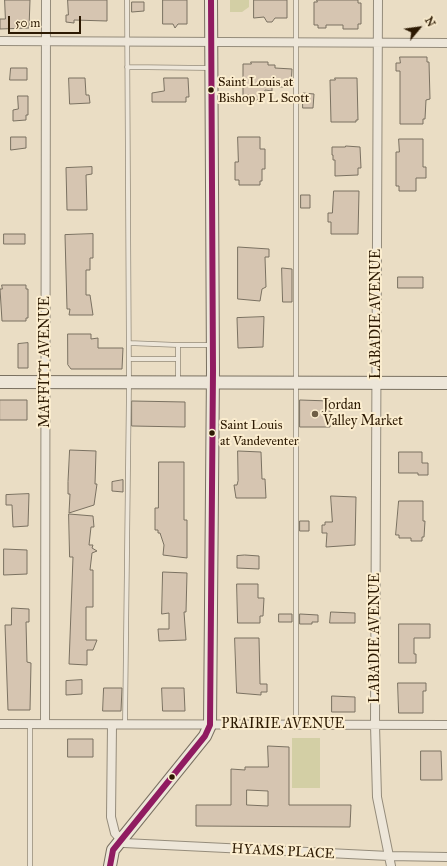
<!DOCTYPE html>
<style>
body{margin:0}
#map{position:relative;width:447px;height:866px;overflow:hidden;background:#eaddc4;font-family:"IM FELL Great Primer",serif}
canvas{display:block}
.north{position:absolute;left:399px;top:8px;width:40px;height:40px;-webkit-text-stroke:3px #fbedcf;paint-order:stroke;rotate:61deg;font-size:11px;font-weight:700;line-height:16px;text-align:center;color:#2c1902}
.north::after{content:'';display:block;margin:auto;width:14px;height:18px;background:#2c1902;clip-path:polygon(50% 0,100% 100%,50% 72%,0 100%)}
.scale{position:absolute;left:8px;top:16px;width:73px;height:18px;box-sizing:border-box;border:2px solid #2c1902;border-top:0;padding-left:5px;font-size:12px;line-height:14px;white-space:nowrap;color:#2c1902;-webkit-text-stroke:3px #fbedcf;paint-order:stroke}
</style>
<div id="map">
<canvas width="447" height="866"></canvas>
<div class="north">N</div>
<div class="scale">50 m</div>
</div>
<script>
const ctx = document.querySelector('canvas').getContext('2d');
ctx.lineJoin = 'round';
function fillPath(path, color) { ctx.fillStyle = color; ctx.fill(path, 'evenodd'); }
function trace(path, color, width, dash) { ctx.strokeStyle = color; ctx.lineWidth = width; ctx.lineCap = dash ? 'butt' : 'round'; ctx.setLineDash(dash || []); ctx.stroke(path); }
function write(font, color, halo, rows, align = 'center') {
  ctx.font = font + ' "IM FELL Great Primer",serif'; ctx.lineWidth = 4; ctx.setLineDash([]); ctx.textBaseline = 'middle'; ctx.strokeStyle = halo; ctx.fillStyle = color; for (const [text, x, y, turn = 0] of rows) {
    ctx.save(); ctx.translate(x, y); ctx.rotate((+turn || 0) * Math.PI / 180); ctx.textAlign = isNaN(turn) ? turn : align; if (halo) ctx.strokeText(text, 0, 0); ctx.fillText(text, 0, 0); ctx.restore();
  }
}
fillPath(new Path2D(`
 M 230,0 L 249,0 L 249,7 L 242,12 L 230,12 Z
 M 292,738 L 320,738 L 320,788 L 292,788 Z`), '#d3cfa5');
const building = new Path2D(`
 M 5,0 L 30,0 L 29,28 L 0,29 L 0,19 L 5,19 Z
 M 68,0 L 107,0 L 107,21 L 74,20 L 74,23 L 66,22 L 66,15 L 68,15 Z
 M 163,0 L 187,0 L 187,24 L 178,24 L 175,28 L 173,24 L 163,24 Z
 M 254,0 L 287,0 L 287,18 L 275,18 L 272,22 L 267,22 L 264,17 L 254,18 Z
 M 317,0 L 358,0 L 358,3 L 361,3 L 361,24 L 358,24 L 358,29 L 343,29 L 343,25 L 326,25 L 326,28 L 318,28 L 318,25 L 314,25 L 314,2 L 317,2 Z
 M 132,2 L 144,2 L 144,11 L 132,12 Z
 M 400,57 L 427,57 L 427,62 L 429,62 L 430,99 L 426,100 L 425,119 L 423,119 L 423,124 L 400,124 L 400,71 L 396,71 L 396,63 L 400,63 Z
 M 251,62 L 268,62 L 268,65 L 275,65 L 275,68 L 292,69 L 291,87 L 272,87 L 272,91 L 265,90 L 263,100 L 249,100 L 249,95 L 243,95 L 243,64 L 251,64 Z
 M 11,68 L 27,68 L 27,80 L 10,80 Z
 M 69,78 L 85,78 L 86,95 L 89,95 L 90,103 L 70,104 Z
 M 164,78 L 188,78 L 189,97 L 186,97 L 186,102 L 152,102 L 152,93 L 164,91 Z
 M 335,78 L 357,78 L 358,120 L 356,120 L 356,122 L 331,122 L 330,80 L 335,80 Z
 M 303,93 L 314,94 L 313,108 L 303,108 Z
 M 18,96 L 28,96 L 28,115 L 26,115 L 26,120 L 13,121 L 13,110 L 18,109 Z
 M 11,137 L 26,137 L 26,148 L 11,150 Z
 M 238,137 L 260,137 L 260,149 L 265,149 L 265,169 L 262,169 L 262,181 L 260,181 L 260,185 L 239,185 L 239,180 L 235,180 L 235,162 L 238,162 Z
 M 399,139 L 423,139 L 423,167 L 426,167 L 426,178 L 416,178 L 416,191 L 399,191 L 399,186 L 396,186 L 396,152 L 399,152 Z
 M 346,146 L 360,147 L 361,168 L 358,168 L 358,175 L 335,176 L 335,160 L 333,160 L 333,155 L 332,155 L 332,147 L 345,147 Z
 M 92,167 L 92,174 L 86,175 L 87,210 L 67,210 L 66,168 Z
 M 334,191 L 359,191 L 358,234 L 331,234 L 331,222 L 328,222 L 328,213 L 332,213 Z
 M 301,195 L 310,195 L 310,208 L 301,208 Z
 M 4,234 L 25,234 L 25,244 L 4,244 Z
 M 93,234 L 93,258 L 90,258 L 90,270 L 86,270 L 86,295 L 90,295 L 93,315 L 69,315 L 70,309 L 67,309 L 65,235 Z
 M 238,247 L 269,249 L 269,257 L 265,257 L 266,287 L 262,289 L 260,301 L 238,299 Z
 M 282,268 L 292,269 L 292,302 L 283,302 Z
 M 398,277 L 423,277 L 423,288 L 398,288 Z
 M 2,285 L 26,285 L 26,289 L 28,289 L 28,318 L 26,318 L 26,321 L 2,321 L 0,289 L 2,289 Z
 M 264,317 L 263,347 L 238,348 L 237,318 Z
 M 68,334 L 91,334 L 91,339 L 98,338 L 98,348 L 123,348 L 122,369 L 71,369 L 68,365 Z
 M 28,343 L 28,368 L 18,368 L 18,344 Z
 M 0,400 L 27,400 L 27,420 L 0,420 Z
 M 300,400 L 330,401 L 330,427 L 300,427 Z
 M 132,401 L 185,402 L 185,427 L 132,426 Z
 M 70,450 L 96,451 L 95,484 L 97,484 L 94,505 L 69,513 L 70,494 L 68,494 L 68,482 Z
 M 238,451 L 261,452 L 262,479 L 265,479 L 266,498 L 236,498 L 234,485 L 237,485 L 238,481 Z
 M 399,452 L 422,452 L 422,463 L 428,463 L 428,475 L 418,475 L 418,473 L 399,473 Z
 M 159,462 L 184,462 L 184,520 L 187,520 L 187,558 L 163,555 L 164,545 L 160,533 L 158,533 L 158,530 L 155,530 L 155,508 L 158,508 Z
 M 123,480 L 123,492 L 112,491 L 112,482 Z
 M 29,494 L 28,526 L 13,527 L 12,505 L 6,505 L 6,495 Z
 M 331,496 L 356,497 L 355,545 L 326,547 L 327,533 L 322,533 L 322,525 L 325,525 L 325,522 L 332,522 Z
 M 399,501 L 423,501 L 423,521 L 425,521 L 424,537 L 422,537 L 422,541 L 411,541 L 411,538 L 399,538 L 399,535 L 396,535 Z
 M 69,514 L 93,516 L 94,527 L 91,527 L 89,545 L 93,545 L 92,548 L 97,551 L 92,553 L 90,570 L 93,570 L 93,607 L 86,607 L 86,640 L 97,640 L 93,650 L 87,650 L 87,665 L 69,664 L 73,557 L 70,557 Z
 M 300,521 L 309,521 L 309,531 L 300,531 Z
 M 4,549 L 27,550 L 27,574 L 4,575 Z
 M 245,555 L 259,556 L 259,569 L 237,568 L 237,556 Z
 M 163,572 L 187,573 L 186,612 L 184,612 L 186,640 L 159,641 L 158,629 L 169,629 L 169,613 L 162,614 Z
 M 237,584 L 258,584 L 258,598 L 264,598 L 263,616 L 260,616 L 260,623 L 238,623 Z
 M 12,608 L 29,609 L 29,622 L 26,622 L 27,662 L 31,663 L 30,710 L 8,710 L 5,625 L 11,625 Z
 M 331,612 L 355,613 L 355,623 L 330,623 Z
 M 279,614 L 292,614 L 292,622 L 279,622 Z
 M 300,614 L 318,615 L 318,622 L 312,622 L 312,624 L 300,624 Z
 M 399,624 L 430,624 L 430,638 L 414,638 L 414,654 L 416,654 L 416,663 L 399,663 Z
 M 235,638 L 259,638 L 260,682 L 260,684 L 267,684 L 267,692 L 261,692 L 261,695 L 237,693 Z
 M 82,680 L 82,694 L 66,695 L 66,681 Z
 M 398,683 L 426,683 L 426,691 L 423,691 L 423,713 L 399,713 Z
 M 104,688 L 122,688 L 121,711 L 103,711 Z
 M 162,688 L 184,688 L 185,711 L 163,711 Z
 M 332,696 L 355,697 L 355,712 L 332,712 Z
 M 68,739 L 93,739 L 93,757 L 68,757 Z
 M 268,746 L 289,747 L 289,805 L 351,805 L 350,827 L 196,826 L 196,805 L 231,805 L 231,769 L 245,770 L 245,767 L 268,767 ZM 247,790 L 268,791 L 268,806 L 247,805 Z
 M 421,751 L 441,751 L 442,780 L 421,780 Z`);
fillPath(building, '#d6c5b1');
trace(building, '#7a7161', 1);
const lane = new Path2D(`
 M 296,0 L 296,724
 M 127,67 L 210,68
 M 129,343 L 178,345
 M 129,359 L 178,359
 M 178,380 L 178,345 L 211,345
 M 125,725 L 129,382 L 127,0
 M 30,866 L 30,724`);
const street = new Path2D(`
 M 378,0 L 375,725 L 377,797 L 391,866
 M 0,41 L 447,43
 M 0,724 L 447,725
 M 45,724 L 46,0
 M 112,725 L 111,817 L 115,833 L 124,843 L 389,856 L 447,857`);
const secondary = new Path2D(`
 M 0,382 L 447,383
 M 110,866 L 113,850 L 205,736 L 210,725 L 213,370 L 211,0`);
trace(lane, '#958c7b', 5.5);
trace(street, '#958c7b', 10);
trace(secondary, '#7a7161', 14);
trace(lane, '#ede6d9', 4);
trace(street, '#ede6d9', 8);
trace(secondary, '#ede6d9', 12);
trace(new Path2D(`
 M 110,866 L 113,850 L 205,736 L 210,725 L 213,370 L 211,0`), '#901b61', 6);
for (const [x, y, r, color] of [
 [211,90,3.5,"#2c1902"],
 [315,414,4,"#6e5e46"],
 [212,433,3.5,"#2c1902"],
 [172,777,3.5,"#2c1902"]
]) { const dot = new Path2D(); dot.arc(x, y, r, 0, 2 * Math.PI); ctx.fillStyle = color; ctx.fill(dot); trace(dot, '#fbedcf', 1.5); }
write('13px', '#2c1902', '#fbedcf', [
 ["Saint Louis at",218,83],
 ["Bishop P L Scott",218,99],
 ["Saint Louis",220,426],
 ["at Vandeventer",220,442]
], 'left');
write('14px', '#2c1902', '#fbedcf', [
 ["LABADIE AVENUE",377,314,-90],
 ["MAFFITT AVENUE",46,362,-90],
 ["LABADIE AVENUE",376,638,-90],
 ["PRAIRIE AVENUE",283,725],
 ["HYAMS PLACE",283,852,3]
]);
write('14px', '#2c1902', '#fbedcf', [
 ["Jordan",323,406],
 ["Valley Market",323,422]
], 'left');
</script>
